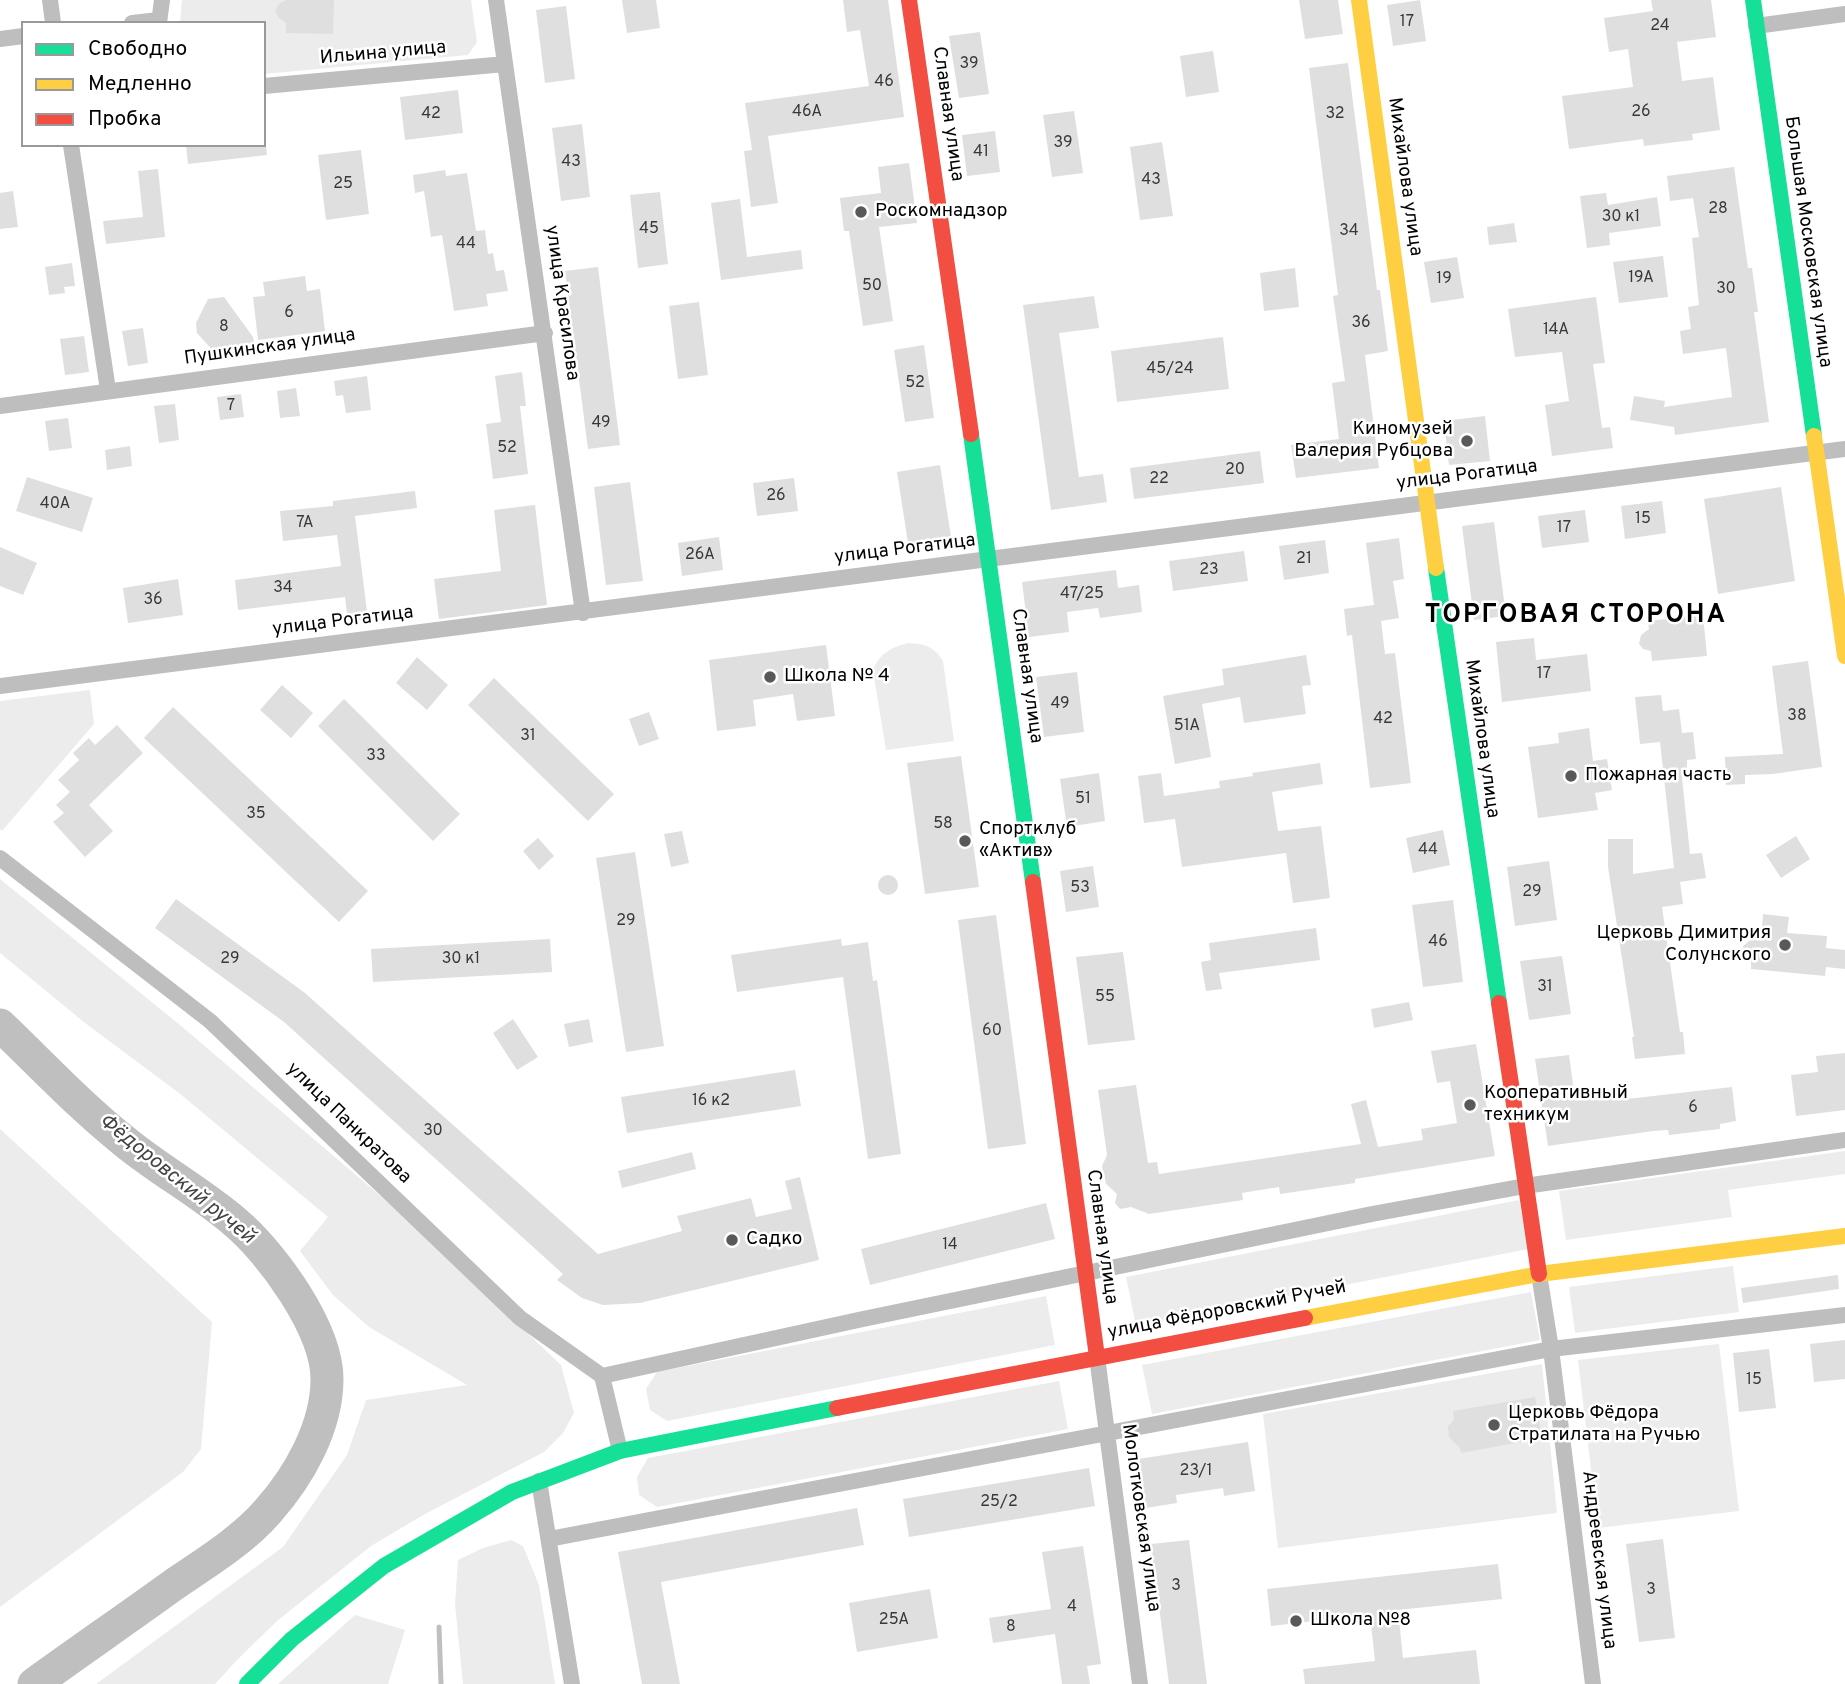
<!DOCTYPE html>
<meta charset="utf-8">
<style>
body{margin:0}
#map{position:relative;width:1845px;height:1684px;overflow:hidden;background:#fff;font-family:Overpass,sans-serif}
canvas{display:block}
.legend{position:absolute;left:21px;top:21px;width:245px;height:126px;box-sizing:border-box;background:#fff;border:2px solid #999;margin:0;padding:9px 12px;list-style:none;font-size:21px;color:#000}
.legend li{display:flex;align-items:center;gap:14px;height:35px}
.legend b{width:35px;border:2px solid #999}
</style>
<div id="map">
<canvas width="1845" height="1684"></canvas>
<ul class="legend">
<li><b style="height:9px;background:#16e098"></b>Свободно</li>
<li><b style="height:9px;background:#ffcf43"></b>Медленно</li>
<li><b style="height:9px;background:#f24e42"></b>Пробка</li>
</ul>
</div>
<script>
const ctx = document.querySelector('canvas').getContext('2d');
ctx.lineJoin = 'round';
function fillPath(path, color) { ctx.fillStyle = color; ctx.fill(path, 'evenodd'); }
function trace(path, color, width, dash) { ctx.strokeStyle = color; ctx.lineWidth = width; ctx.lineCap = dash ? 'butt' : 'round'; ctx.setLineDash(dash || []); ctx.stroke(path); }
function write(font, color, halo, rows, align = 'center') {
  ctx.font = font + ' Overpass,sans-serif'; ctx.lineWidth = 5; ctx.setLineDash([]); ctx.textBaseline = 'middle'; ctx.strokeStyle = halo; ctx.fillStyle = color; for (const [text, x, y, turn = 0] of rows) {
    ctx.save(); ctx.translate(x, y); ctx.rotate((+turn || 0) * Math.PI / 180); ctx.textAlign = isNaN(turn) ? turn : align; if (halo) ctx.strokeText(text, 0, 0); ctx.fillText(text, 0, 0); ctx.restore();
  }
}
fillPath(new Path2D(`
 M 182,0 L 471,0 L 477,42 L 468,55 L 264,74 L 264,23 L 180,23 Z
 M 908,643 C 925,644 934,646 943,661 L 954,741 L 886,750 L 873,671 C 878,654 892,647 908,643 Z
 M 90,690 L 94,724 L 2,831 L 0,829 L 0,701 Z
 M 0,879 L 180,1025 L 404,1216 L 561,1365 L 574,1413 L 563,1433 L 544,1452 L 425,1514 L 371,1546 L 277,1621 L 237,1660 L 215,1684 L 96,1684 L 283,1547 L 347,1455 L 366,1400 L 467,1385 L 369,1327 L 333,1295 L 300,1251 L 328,1217 L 179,1093 L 85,1023 L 0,953 Z
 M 0,1129 L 212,1322 L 201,1449 L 183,1472 L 0,1607 Z
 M 1845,1151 L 1845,1174 L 1728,1190 L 1732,1217 L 1566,1240 L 1559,1191 Z
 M 1519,1200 L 1528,1249 L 1136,1326 L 1126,1277 Z
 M 1733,1266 L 1739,1312 L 1575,1333 L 1569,1287 Z
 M 1531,1292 L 1540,1340 L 1152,1414 L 1142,1365 Z
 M 1046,1296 L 1055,1345 L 667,1421 L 650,1410 L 646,1389 L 657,1372 Z
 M 1719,1344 L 1739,1511 L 1598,1528 L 1578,1360 Z
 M 1542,1364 L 1557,1513 L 1278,1548 L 1263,1414 Z
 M 1059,1381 L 1068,1429 L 657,1507 L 639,1495 L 637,1477 L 648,1458 Z
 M 511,1540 L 523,1546 L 539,1585 L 555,1684 L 463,1684 L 455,1604 L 458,1560 L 483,1548 Z
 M 355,1615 L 405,1630 L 388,1684 L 278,1684 Z`), '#ececec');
trace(new Path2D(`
 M 439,1627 L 441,1684`), '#bfbfbf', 5);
trace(new Path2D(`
 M 0,1025 C 41,1064 80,1106 124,1141 C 159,1170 200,1192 235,1222 C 272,1253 327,1329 327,1379 C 327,1427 299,1476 268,1511 C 243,1540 207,1562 176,1583 C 129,1617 81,1650 34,1684`), '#bfbfbf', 33);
fillPath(new Path2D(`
 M 286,0 L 334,0 L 333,34 L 286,33 L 286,23 L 279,18 L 275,11 L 279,4 Z
 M 622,0 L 656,0 L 660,28 L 627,33 Z
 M 843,0 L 888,0 L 904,117 L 768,136 L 778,203 L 751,207 L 744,151 L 752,150 L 745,103 L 869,86 L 860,30 L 847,32 Z
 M 1299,0 L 1338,0 L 1343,34 L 1305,39 Z
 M 1420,0 L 1426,41 L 1393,46 L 1387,5 Z
 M 1651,0 L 1711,0 L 1716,37 L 1677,42 L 1682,81 L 1713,77 L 1720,130 L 1692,134 L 1693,140 L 1644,146 L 1643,139 L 1569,149 L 1562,96 L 1633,87 L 1628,49 L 1609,52 L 1604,18 L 1653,11 Z
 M 566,6 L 575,79 L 545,83 L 536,10 Z
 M 980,32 L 989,94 L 959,98 L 949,36 Z
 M 1213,51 L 1219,92 L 1186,97 L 1180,56 Z
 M 1348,63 L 1377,290 L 1380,290 L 1388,351 L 1365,355 L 1379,468 L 1296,478 L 1291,445 L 1339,439 L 1332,383 L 1345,381 L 1333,296 L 1338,295 L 1309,68 Z
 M 458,90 L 463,133 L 405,140 L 400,97 Z
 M 1074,111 L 1083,173 L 1052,177 L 1043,115 Z
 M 582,124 L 590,197 L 561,201 L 552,128 Z
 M 995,131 L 1000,172 L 967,176 L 962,135 Z
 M 1162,142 L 1173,216 L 1140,220 L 1130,147 Z
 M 186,145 L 266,145 L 267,155 L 188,164 Z
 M 361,150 L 369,214 L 326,220 L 318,155 Z
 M 909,163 L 917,223 L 879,227 L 893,321 L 863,326 L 849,231 L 844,231 L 840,198 L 881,193 L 878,167 Z
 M 1734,167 L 1748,268 L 1752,268 L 1758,312 L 1754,312 L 1769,422 L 1675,435 L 1674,427 L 1630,420 L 1634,396 L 1665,401 L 1664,407 L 1732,397 L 1726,348 L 1683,354 L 1680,331 L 1691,329 L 1688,307 L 1699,305 L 1692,238 L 1699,237 L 1693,198 L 1670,201 L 1667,176 Z
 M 158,169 L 165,237 L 106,244 L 103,221 L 143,217 L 138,171 Z
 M 445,170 L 446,176 L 467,173 L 476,231 L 485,230 L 488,254 L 493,253 L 496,271 L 504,270 L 508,291 L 486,294 L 488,306 L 454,311 L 442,235 L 431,237 L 424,191 L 415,193 L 413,175 Z
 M 13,191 L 18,227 L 0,229 L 0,193 Z
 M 660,192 L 668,264 L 638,268 L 630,195 Z
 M 1606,193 L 1608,205 L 1657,197 L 1661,226 L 1609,233 L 1610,245 L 1587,248 L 1580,196 Z
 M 740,199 L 747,257 L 801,250 L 803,269 L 721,280 L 711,203 Z
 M 1514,223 L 1517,242 L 1489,245 L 1487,227 Z
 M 1663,256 L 1668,297 L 1619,303 L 1613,262 Z
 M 1457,257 L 1464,298 L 1431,303 L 1424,262 Z
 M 72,263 L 75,286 L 64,287 L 65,293 L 49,295 L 45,267 Z
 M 598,267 L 620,445 L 588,449 L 565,271 Z
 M 1295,268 L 1299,307 L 1264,311 L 1260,273 Z
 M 305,276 L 307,291 L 320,289 L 325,331 L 258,340 L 253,297 L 265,296 L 263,282 Z
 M 1094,296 L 1099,328 L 1059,333 L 1079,477 L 1103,474 L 1107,502 L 1051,510 L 1023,305 Z
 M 224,297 L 253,337 L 255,348 L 215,353 L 197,333 L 196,323 L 208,299 Z
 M 1596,297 L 1605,363 L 1593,364 L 1602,428 L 1610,427 L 1613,448 L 1552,456 L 1545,405 L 1569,401 L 1562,352 L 1515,357 L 1508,309 Z
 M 699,302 L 708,375 L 678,379 L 669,306 Z
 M 143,328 L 148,363 L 128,366 L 122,331 Z
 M 84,336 L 89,372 L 65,375 L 60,339 Z
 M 1223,337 L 1229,389 L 1117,402 L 1111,351 Z
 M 924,345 L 934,418 L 905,422 L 894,350 Z
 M 522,372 L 526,406 L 520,406 L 528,474 L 493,479 L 486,424 L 501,422 L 495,376 Z
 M 367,376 L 371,410 L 346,413 L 343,395 L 336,396 L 334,381 Z
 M 296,388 L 300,416 L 280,418 L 277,391 Z
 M 241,394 L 244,417 L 220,420 L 217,397 Z
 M 175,404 L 179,440 L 159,443 L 154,406 Z
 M 1485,416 L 1490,461 L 1449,465 L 1444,421 Z
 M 68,418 L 72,448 L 49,451 L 45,421 Z
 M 130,446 L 132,466 L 107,470 L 105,450 Z
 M 1260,451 L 1264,483 L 1134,499 L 1130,468 Z
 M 940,465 L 951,537 L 908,543 L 897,472 Z
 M 27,477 L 93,498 L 82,532 L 16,511 Z
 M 794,478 L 798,511 L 757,516 L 753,483 Z
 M 630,482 L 643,581 L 606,585 L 594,487 Z
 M 1781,487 L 1795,581 L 1718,594 L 1704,499 Z
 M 415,491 L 417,508 L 355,516 L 368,619 L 348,622 L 345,597 L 238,610 L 235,580 L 341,566 L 337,535 L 283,541 L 280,511 L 333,506 L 333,501 Z
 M 1662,501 L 1666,533 L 1625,539 L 1621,506 Z
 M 535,505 L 547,605 L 439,619 L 434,579 L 501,571 L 494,510 Z
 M 1585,510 L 1589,542 L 1542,548 L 1538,516 Z
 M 1494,522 L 1506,616 L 1474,620 L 1462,526 Z
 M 719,537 L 723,570 L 682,576 L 678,543 Z
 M 1399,538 L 1404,579 L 1393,581 L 1399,618 L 1381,621 L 1385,654 L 1395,653 L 1411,783 L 1370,788 L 1352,635 L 1347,636 L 1344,609 L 1374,605 L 1366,543 Z
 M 1325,540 L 1329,573 L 1284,580 L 1279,546 Z
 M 0,547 L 37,563 L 23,595 L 0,586 Z
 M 1244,551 L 1248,581 L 1173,591 L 1169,561 Z
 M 1116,570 L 1118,588 L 1139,585 L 1142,612 L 1100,618 L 1098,608 L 1067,612 L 1069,632 L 1029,637 L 1022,582 Z
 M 178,579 L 183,615 L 128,623 L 123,588 Z
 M 1703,615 L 1707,656 L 1652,661 L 1651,651 L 1643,649 L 1639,644 L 1641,635 L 1649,629 L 1648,621 Z
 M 1534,638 L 1536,660 L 1587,654 L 1591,691 L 1502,702 L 1496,642 Z
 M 826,645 L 835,716 L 797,721 L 793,694 L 753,700 L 756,726 L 717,731 L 709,660 Z
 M 1306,655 L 1311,685 L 1302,686 L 1306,714 L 1244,723 L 1240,697 L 1202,704 L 1211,757 L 1175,764 L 1163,696 L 1224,685 L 1222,669 Z
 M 417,657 L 448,685 L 427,710 L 396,683 Z
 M 1808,661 L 1822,767 L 1773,774 L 1745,775 L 1745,784 L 1726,785 L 1725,757 L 1783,754 L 1772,666 Z
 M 1077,672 L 1084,732 L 1044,737 L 1036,677 Z
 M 494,678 L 614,794 L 588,821 L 468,705 Z
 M 282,685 L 313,713 L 291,738 L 260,710 Z
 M 1661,695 L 1663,711 L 1679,709 L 1682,733 L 1693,732 L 1696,759 L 1687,760 L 1687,768 L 1681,768 L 1690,854 L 1702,853 L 1706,878 L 1680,882 L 1683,904 L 1662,907 L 1680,1032 L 1683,1032 L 1685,1054 L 1635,1059 L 1632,1037 L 1634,1037 L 1608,867 L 1608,839 L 1633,839 L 1633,874 L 1674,868 L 1660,742 L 1640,744 L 1635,697 Z
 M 344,699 L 460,814 L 433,841 L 318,726 Z
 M 173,707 L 368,891 L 339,922 L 144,738 Z
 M 649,712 L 659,739 L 639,746 L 629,719 Z
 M 117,725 L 143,753 L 89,805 L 113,831 L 85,857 L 53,822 L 64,813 L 56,805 L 70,792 L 58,780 L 79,760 L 73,753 L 89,738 L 95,745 Z
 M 1589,728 L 1593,761 L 1607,759 L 1612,790 L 1595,793 L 1598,810 L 1538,818 L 1528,747 L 1559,743 L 1558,733 Z
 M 961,756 L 979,887 L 925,894 L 907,763 Z
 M 1320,763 L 1323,784 L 1272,792 L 1278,831 L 1321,826 L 1330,898 L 1293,903 L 1286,853 L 1182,867 L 1175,819 L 1144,823 L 1138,776 L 1161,773 L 1164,796 L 1220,788 L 1219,781 L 1253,776 L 1252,773 Z
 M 1099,773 L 1105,821 L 1067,827 L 1060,779 Z
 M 1443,830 L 1450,865 L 1413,873 L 1406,838 Z
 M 682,831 L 689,863 L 671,867 L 664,834 Z
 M 1796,836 L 1810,859 L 1781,878 L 1766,855 Z
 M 538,838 L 554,856 L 539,870 L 523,851 Z
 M 635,852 L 664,1046 L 626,1052 L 596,858 Z
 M 1549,861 L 1557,920 L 1515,926 L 1507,867 Z
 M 1093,866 L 1099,907 L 1066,912 L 1060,871 Z
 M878 885a10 10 0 1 1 20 0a10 10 0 1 1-20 0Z
 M 176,899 L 305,993 L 598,1254 L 682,1231 L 677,1216 L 751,1198 L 756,1217 L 792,1209 L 785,1181 L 800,1177 L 819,1260 L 640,1303 L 603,1305 L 582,1298 L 557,1280 L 563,1274 L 284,1022 L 155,928 Z
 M 1453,900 L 1463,982 L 1423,987 L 1412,905 Z
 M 1763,914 L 1789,917 L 1787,933 L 1827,936 L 1826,948 L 1845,950 L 1845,969 L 1826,967 L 1825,976 L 1751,969 L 1751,961 L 1744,955 L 1743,946 L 1754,937 L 1754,928 L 1762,929 Z
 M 996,915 L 1026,1144 L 988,1149 L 958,920 Z
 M 1316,928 L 1320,960 L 1219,973 L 1222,989 L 1206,991 L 1201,962 L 1211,960 L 1209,943 Z
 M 550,939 L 552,972 L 373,982 L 371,949 Z
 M 841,939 L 842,946 L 868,942 L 873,981 L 877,980 L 901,1154 L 868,1159 L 843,977 L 737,992 L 731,955 Z
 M 1123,952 L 1135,1040 L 1088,1045 L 1076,957 Z
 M 1562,956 L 1571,1014 L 1529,1020 L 1520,961 Z
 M 1409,1002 L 1413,1020 L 1374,1028 L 1371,1009 Z
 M 513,1019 L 538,1057 L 517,1070 L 493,1033 Z
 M 589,1019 L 593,1042 L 569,1047 L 564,1024 Z
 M 1476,1044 L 1495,1156 L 1355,1179 L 1355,1183 L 1280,1194 L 1279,1187 L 1242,1193 L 1243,1200 L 1149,1214 L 1131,1207 L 1120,1209 L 1115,1203 L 1117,1194 L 1106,1184 L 1102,1166 L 1107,1155 L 1098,1090 L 1136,1085 L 1148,1163 L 1157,1162 L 1159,1174 L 1361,1144 L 1351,1104 L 1366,1100 L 1378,1147 L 1423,1140 L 1421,1129 L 1457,1123 L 1450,1081 L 1437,1083 L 1431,1051 Z
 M 1845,1053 L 1845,1110 L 1796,1116 L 1791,1075 L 1818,1072 L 1816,1056 Z
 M 1569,1055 L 1575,1099 L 1626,1092 L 1627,1099 L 1732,1087 L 1736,1121 L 1720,1124 L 1720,1129 L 1669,1135 L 1668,1130 L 1653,1131 L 1548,1146 L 1535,1059 Z
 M 795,1070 L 801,1106 L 627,1133 L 621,1097 Z
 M 692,1152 L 696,1169 L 622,1188 L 618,1171 Z
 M 1046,1203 L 1055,1239 L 870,1285 L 861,1249 Z
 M 1838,1275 L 1839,1289 L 1743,1303 L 1741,1288 Z
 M 1845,1340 L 1845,1379 L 1814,1382 L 1810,1344 Z
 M 1769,1349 L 1776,1408 L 1739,1412 L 1733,1353 Z
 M 1535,1397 L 1542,1438 L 1461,1453 L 1460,1448 L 1449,1437 L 1448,1426 L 1454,1420 L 1453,1411 Z
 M 1248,1442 L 1255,1491 L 1224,1496 L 1223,1488 L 1176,1495 L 1177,1503 L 1146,1508 L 1138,1459 Z
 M 1089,1468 L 1095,1506 L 909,1537 L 903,1499 Z
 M 857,1508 L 864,1545 L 661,1582 L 680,1684 L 642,1684 L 618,1552 Z
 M 1663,1539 L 1675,1638 L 1639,1642 L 1626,1544 Z
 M 1189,1540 L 1207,1684 L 1169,1684 L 1151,1544 Z
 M 1083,1546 L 1101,1664 L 1087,1666 L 1090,1684 L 1062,1684 L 1055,1634 L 993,1643 L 989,1618 L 1051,1609 L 1042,1552 Z
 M 1498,1564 L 1502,1599 L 1398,1610 L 1403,1658 L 1476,1650 L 1480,1684 L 1305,1684 L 1303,1669 L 1375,1661 L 1370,1615 L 1271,1626 L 1267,1589 Z
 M 930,1589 L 938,1638 L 857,1652 L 849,1603 Z`), '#dfdfdf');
trace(new Path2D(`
 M 50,0 L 53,23
 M 496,0 L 583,613
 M 132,23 L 159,20
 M 159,23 L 162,0
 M 1756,26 L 1845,14
 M 0,39 L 23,36
 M 264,86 L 505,64
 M 71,145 L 108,390
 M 0,406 L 545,333
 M 0,686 L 1845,449
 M 0,858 L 210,1021 L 520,1318 L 602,1376 L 620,1451
 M 1539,1274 L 1551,1349 L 1593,1684
 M 1097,1357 L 1140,1684
 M 602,1376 L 863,1319 L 1372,1214 L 1525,1186 L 1845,1140
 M 539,1481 L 572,1684
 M 549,1539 L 1551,1349 L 1845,1315`), '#bebebe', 16);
trace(new Path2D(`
 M 1753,0 L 1814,436
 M 971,434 L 1033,882
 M 1436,568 L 1499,1003
 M 247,1684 L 292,1639 L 384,1566 L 512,1492 L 620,1451 L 837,1408`), '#16e098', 16);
trace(new Path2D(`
 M 1359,0 L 1436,568
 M 1814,436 L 1845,656
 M 1305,1318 L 1539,1274 L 1845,1236`), '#ffcf43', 16);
trace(new Path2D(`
 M 909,0 L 971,434
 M 1033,882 L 1097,1357
 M 1499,1003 L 1539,1274
 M 837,1408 L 1305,1318`), '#f24e42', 16);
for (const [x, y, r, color] of [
 [861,212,7,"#595959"],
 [1467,441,7,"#595959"],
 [770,677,7,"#595959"],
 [1571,776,7,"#595959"],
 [965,841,7,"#595959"],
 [1785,945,7,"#595959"],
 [1470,1105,7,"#595959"],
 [732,1240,7,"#595959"],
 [1494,1425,7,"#595959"],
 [1296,1621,7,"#595959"]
]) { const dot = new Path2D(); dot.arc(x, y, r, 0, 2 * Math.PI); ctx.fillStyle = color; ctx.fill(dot); trace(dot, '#fff', 2.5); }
write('16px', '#383838', null, [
 ["17",1407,23],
 ["24",1660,27],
 ["39",969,65],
 ["46",884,83],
 ["46А",807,113],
 ["26",1641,113],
 ["42",431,115],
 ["32",1335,115],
 ["39",1063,144],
 ["41",981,153],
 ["43",571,163],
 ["43",1151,181],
 ["25",343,185],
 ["28",1718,210],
 ["30 к1",1621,218],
 ["45",649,230],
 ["34",1349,232],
 ["44",466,245],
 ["19А",1641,279],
 ["19",1444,280],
 ["50",872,287],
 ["30",1726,290],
 ["6",289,314],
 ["36",1361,324],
 ["8",224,328],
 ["14А",1556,331],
 ["45/24",1170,370],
 ["52",915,384],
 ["7",231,407],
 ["49",601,424],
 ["52",507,449],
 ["20",1235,471],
 ["22",1159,480],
 ["26",776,497],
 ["40А",55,505],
 ["15",1643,520],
 ["7А",305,524],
 ["17",1564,529],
 ["26А",700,556],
 ["21",1304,560],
 ["23",1209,571],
 ["34",283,589],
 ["47/25",1082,595],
 ["36",153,601],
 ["17",1544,675],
 ["49",1060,705],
 ["38",1797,717],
 ["42",1383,720],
 ["51А",1187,727],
 ["31",528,737],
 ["33",376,757],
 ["51",1083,800],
 ["35",256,815],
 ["58",943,825],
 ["44",1428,851],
 ["53",1080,889],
 ["29",1532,893],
 ["29",626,922],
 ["46",1438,943],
 ["29",230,960],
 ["30 к1",461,960],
 ["31",1545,988],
 ["55",1105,998],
 ["60",992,1032],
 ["16 к2",711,1102],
 ["6",1693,1109],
 ["30",433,1132],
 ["14",950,1246],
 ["15",1754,1381],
 ["23/1",1196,1472],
 ["25/2",999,1503],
 ["3",1176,1587],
 ["3",1651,1591],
 ["4",1072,1608],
 ["25А",894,1621],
 ["8",1011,1628]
]);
write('19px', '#000', '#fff', [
 ["Ильина улица",383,54,-5],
 ["Славная улица",947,114,82],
 ["Михайлова улица",1404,177,82],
 ["Большая Московская улица",1807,242,82],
 ["улица Красилова",561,303,82],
 ["Пушкинская улица",270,348,-8],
 ["улица Рогатица",1467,476,-7],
 ["улица Рогатица",905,550,-7],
 ["улица Рогатица",343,622,-7],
 ["Славная улица",1026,676,82],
 ["Михайлова улица",1481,739,82],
 ["улица Панкратова",348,1124,44],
 ["Славная улица",1101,1237,82],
 ["улица Фёдоровский Ручей",1227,1311,-11],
 ["Молотковская улица",1140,1518,82],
 ["Андреевская улица",1598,1560,83]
]);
write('19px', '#000', '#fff', [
 ["Роскомнадзор",875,212],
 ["Киномузей",1453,430,"right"],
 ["Валерия Рубцова",1453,452,"right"],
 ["Школа № 4",784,677],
 ["Пожарная часть",1585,776],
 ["Спортклуб",979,830],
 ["«Актив»",979,852],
 ["Церковь Димитрия",1771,934,"right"],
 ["Солунского",1771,956,"right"],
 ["Кооперативный",1484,1094],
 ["техникум",1484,1116],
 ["Садко",746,1240],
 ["Церковь Фёдора",1508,1414],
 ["Стратилата на Ручью",1508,1436],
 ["Школа №8",1310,1621]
], 'left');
write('italic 21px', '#444', '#fff', [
 ["Фёдоровский ручей",176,1180,39]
]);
ctx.letterSpacing = '2px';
write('bold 26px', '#000', '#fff', [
 ["ТОРГОВАЯ СТОРОНА",1576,617]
]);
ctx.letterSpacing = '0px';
</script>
